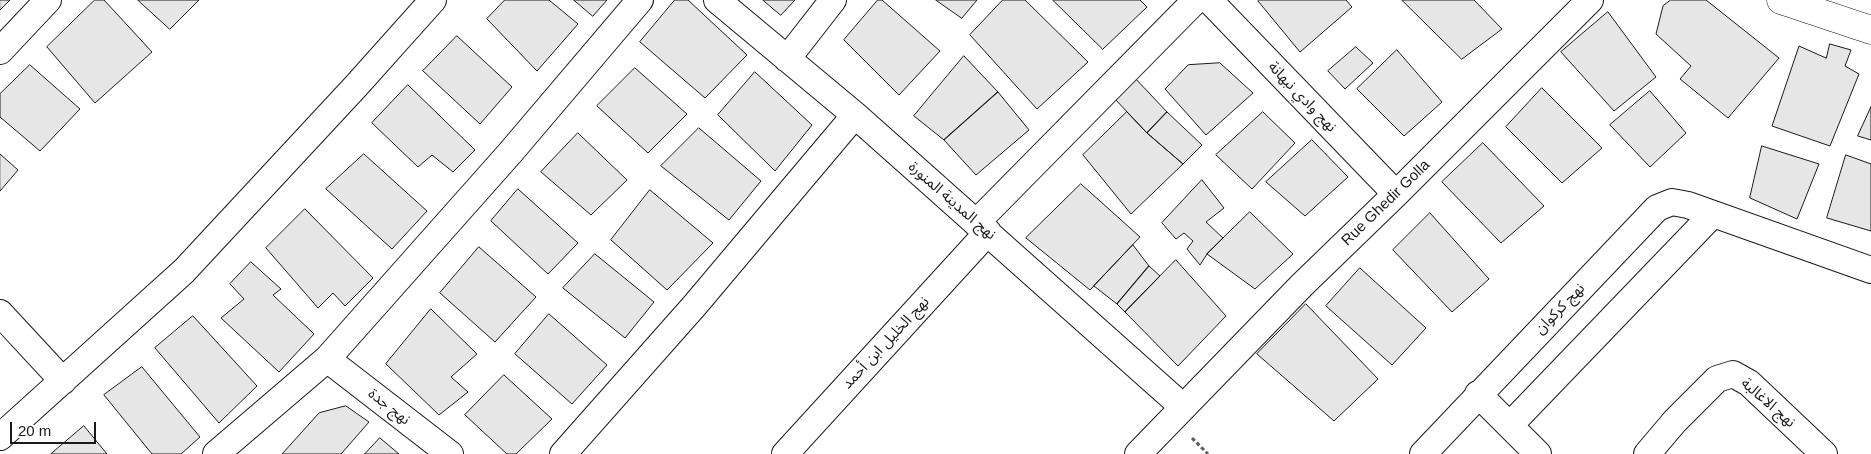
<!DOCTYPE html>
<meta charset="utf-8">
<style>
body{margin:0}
#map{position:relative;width:1871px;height:454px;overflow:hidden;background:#fff;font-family:Helvetica,sans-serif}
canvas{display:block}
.scale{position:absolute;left:10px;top:422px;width:86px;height:22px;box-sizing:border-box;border:2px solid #1a1a1a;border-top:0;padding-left:6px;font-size:15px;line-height:18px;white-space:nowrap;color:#1a1a1a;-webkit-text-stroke:4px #fff;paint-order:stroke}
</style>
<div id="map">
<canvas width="1871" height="454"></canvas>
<div class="scale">20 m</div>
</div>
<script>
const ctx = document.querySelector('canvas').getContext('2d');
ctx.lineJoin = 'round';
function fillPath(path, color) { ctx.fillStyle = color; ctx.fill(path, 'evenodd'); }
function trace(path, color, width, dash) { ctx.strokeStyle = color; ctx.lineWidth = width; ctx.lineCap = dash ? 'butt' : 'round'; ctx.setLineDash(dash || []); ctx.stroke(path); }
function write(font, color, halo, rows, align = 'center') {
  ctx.font = font + ' Helvetica,"Noto Sans Arabic",sans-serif'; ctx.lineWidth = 4; ctx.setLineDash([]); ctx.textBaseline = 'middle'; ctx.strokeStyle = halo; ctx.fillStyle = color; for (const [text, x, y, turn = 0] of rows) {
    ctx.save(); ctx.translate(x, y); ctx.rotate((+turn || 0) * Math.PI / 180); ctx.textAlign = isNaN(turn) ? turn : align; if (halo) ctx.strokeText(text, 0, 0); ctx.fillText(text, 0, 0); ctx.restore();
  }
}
const building = new Path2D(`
 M 0,0 L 10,0 L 0,10 Z
 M 95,0 L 104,0 L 152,52 L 95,103 L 47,47 Z
 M 138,0 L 199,0 L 170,29 Z
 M 505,0 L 549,0 L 578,24 L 537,71 L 487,19 Z
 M 574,0 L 607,0 L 593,16 Z
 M 675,0 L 688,0 L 747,55 L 705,98 L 640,42 Z
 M 763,0 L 795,0 L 781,15 Z
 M 878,0 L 882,0 L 940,51 L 899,95 L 844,40 Z
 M 936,0 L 977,0 L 962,18 Z
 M 1003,0 L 1025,0 L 1088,62 L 1037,109 L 970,35 Z
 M 1053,0 L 1140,0 L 1147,7 L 1103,49 Z
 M 1259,0 L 1346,0 L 1352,7 L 1300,52 L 1258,1 Z
 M 1402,0 L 1474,0 L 1502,29 L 1462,59 Z
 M 1671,0 L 1706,0 L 1779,58 L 1728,118 L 1680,79 L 1691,66 L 1656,34 L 1663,6 Z
 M 1608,12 L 1656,77 L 1614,111 L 1561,52 Z
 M 457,36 L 512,87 L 480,124 L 423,71 Z
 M 1830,44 L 1851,50 L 1845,66 L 1859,74 L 1830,146 L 1772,126 L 1799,46 L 1826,58 Z
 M 1356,47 L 1373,63 L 1345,89 L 1328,71 Z
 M 1397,50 L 1442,102 L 1404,136 L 1357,89 Z
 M 964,56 L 998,92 L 944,140 L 914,116 Z
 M 1220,63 L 1253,93 L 1206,135 L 1165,89 L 1188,65 Z
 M 30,65 L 80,109 L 40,151 L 0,117 L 0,94 Z
 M 635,68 L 687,114 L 648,153 L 597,106 Z
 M 755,72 L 812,125 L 775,171 L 718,115 Z
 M 1133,76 L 1167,112 L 1147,133 L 1114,98 Z
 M 408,85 L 475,150 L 453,172 L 432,155 L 418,167 L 372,123 Z
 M 1542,88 L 1602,148 L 1562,183 L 1506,127 Z
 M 1650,91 L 1686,133 L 1650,167 L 1610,125 Z
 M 998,92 L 1029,130 L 976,175 L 944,140 Z
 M 1871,107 L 1871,140 L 1858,136 Z
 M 1127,112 L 1147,133 L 1183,164 L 1131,214 L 1083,155 Z
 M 1167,112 L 1202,145 L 1183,164 L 1147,133 Z
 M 1263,112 L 1295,143 L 1252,189 L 1216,155 Z
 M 699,128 L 761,181 L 729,220 L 661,166 Z
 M 578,133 L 627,180 L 591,215 L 541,172 Z
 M 1312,140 L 1348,177 L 1305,216 L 1266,182 Z
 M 1483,143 L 1544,206 L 1501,243 L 1442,182 Z
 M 1762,146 L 1819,164 L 1797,219 L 1750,198 Z
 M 0,154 L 18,170 L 0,191 Z
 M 364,154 L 427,211 L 392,249 L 326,189 Z
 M 1846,155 L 1871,164 L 1871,231 L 1827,218 Z
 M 1202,180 L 1224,208 L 1206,222 L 1223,238 L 1207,254 L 1200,265 L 1187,249 L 1193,241 L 1184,233 L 1176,239 L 1162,223 Z
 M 1081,184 L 1140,237 L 1090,290 L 1026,238 Z
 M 518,189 L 578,243 L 548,274 L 491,221 Z
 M 650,190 L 713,243 L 667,290 L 611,240 Z
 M 305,209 L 373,278 L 345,306 L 333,293 L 318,308 L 266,248 Z
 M 1250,212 L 1293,254 L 1255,289 L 1207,254 Z
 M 1430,213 L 1489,279 L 1452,312 L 1393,250 Z
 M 1133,245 L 1149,266 L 1117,304 L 1094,286 Z
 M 479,247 L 536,297 L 495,342 L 440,293 Z
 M 595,254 L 654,302 L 625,338 L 563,288 Z
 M 1176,260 L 1226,316 L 1178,366 L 1125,312 Z
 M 251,262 L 281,289 L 273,295 L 314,334 L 279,372 L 221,318 L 244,299 L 230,284 Z
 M 1149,266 L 1160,276 L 1125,312 L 1117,304 Z
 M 1360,268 L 1426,328 L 1392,365 L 1326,306 Z
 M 1306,304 L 1378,379 L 1334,421 L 1257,354 Z
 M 431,309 L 477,354 L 451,377 L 468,392 L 439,415 L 386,364 Z
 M 549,314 L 607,365 L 572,404 L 515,354 Z
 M 193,316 L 257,386 L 219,423 L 155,348 Z
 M 142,367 L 200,437 L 181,454 L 152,454 L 104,395 Z
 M 504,375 L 552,419 L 516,454 L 507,454 L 465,415 Z
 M 346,406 L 369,422 L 341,454 L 282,454 L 319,413 Z
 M 84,426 L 107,454 L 51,454 Z
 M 380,438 L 399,454 L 365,454 Z`);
fillPath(building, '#e6e6e6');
trace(building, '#1a1a1a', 1);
const street = new Path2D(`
 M 717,0 L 855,115 L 1183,407
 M 1209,0 L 1396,194
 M 0,51 L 48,0
 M 787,59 L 833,0
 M 976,223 L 1196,0
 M 0,313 L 63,381
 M 327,359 L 450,454
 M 1478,394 L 1538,454
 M 1510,425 L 1713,214
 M 0,437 L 184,271 L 356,86 L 433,0
 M 216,454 L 327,359 L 510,153 L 640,0
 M 563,454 L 695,305 L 855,115
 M 785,454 L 988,232
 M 1138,454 L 1302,285 L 1396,194 L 1590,0
 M 1423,454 L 1657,208 L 1672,202 L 1688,205 L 1871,270
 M 1647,454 L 1675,421 L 1717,379 L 1733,374 L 1749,383 L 1824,454`);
const secondary = new Path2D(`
 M 1781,0 L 1871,30`);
trace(street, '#1a1a1a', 28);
trace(secondary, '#1a1a1a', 29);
trace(new Path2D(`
 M 1192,438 L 1208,454`), '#5f5f5f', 3, [4, 2.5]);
trace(street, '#fff', 26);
trace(secondary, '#fff', 28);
write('15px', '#1a1a1a', '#fff', [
 ["نهج وادي نبهانة",1302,97,46],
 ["نهج المدينة المنورة",952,201,41],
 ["Rue Ghedir Golla",1386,203,-44],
 ["نهج كركوان",1560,309,-46],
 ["نهج الخليل ابن أحمد",886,343,-47],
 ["نهج الاغالبة",1768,403,41],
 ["نهج جدة",389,407,38]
]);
</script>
